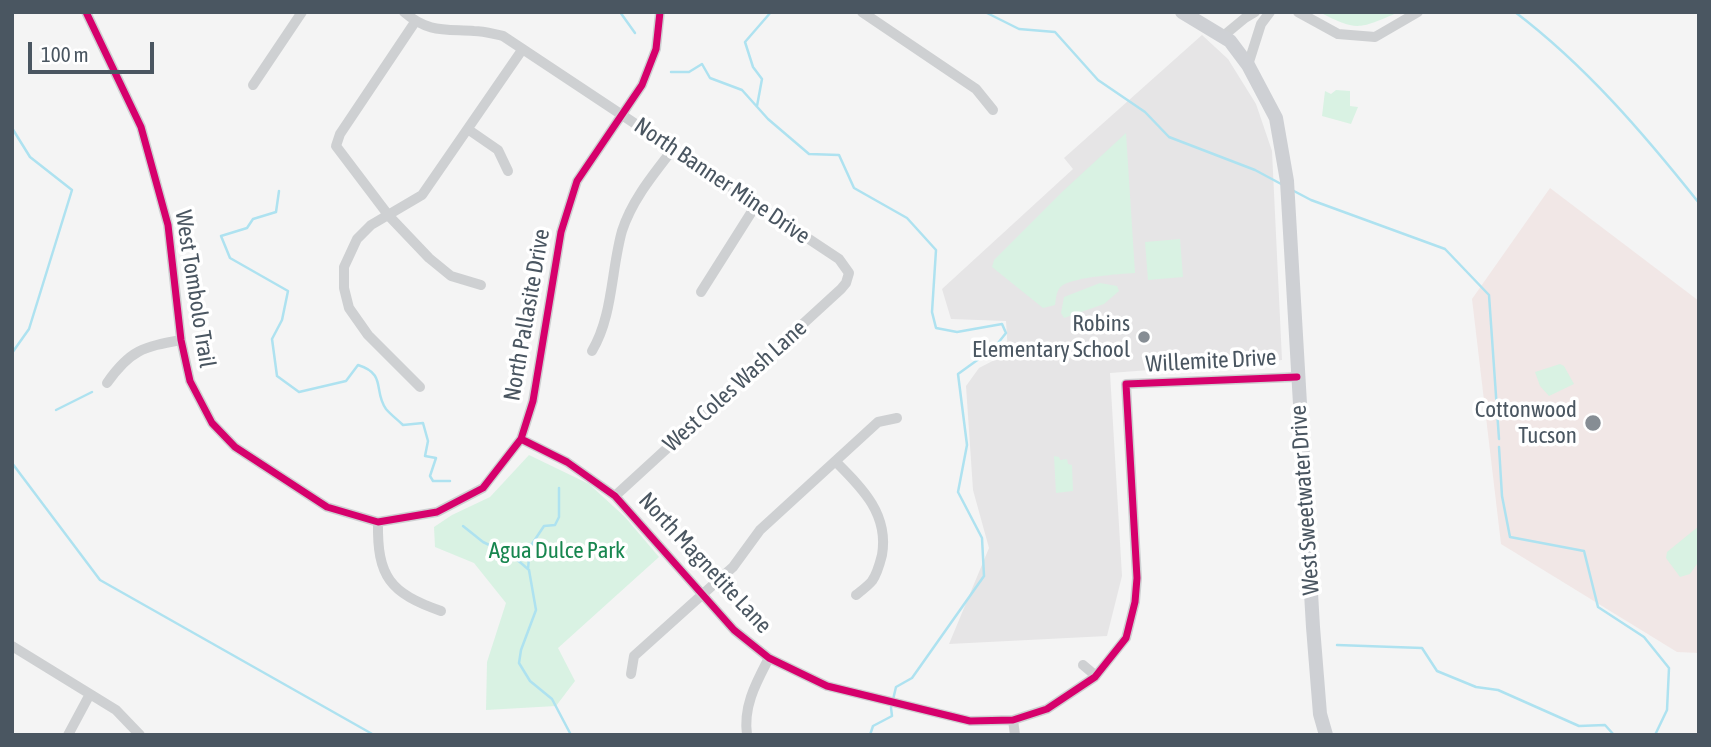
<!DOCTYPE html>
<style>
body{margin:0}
#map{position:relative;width:1711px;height:747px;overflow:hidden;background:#f4f4f4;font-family:"Asap Condensed",sans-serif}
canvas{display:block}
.frame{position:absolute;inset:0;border:14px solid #4a5661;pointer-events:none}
.scale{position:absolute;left:28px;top:42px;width:126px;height:32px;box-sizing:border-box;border:4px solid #4a5661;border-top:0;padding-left:9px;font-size:21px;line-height:24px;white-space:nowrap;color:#4a5661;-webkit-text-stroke:5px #fff;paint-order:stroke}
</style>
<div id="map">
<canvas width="1711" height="747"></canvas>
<div class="frame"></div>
<div class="scale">100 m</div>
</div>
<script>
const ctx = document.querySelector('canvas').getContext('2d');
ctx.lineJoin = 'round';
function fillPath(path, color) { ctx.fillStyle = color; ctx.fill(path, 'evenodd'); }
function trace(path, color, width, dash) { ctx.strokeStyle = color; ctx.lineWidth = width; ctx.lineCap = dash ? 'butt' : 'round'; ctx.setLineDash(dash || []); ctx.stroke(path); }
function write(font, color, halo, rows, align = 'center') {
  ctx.font = font + ' "Asap Condensed",sans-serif'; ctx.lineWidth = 7; ctx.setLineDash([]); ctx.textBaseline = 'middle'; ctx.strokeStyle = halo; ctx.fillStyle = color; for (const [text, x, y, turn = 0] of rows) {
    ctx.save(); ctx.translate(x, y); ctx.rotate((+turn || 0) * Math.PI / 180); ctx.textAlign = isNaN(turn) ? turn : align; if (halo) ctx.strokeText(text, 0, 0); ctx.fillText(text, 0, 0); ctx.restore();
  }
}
fillPath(new Path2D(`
 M 1202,35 L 1228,59 L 1256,104 L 1272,151 L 1282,360 L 1110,373 L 1122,576 L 1107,636 L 949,644 L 989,548 L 973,490 L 966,386 L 979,368 L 1008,353 L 1006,321 L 951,319 L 942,289 L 1073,169 L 1064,158 Z`), '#e6e5e6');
fillPath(new Path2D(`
 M 1550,188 L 1699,301 L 1699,653 L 1677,652 L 1501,544 L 1472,299 Z`), '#f1e7e6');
fillPath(new Path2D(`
 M 1319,12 L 1399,12 C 1359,29 1358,32 1319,12 Z
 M 1336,90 L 1350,91 L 1350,106 L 1358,107 L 1351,124 L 1322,116 L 1325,91 L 1331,94 Z
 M 1126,133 L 1135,273 C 1118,274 1077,277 1063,285 C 1056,289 1056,299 1055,305 L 1043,308 L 992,267 L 994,260 L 1063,191 Z
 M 1180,239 L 1183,277 L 1148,280 L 1145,242 Z
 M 1100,283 L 1117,286 L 1119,291 L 1104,304 L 1064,318 L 1061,313 L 1064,297 Z
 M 1560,364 L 1564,366 L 1574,384 L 1549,396 L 1540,386 L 1535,372 Z
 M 529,455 L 589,484 L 625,517 L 659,557 L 558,648 L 575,681 L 556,706 L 486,710 L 487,662 L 506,603 L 474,563 L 435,547 L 434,527 L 452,515 L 490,497 Z
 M 1054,456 L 1059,457 L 1060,460 L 1067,459 L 1068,464 L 1072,465 L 1073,491 L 1056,493 Z
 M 1699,526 L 1699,561 L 1690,574 L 1680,577 L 1666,558 L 1667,552 Z`), '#d9f2e3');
trace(new Path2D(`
 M 620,12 L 635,33
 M 985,12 L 1019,29 L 1055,32 L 1098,80 L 1145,112 L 1169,137 L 1255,170 L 1283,185
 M 1515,12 C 1586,66 1644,134 1699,203
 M 671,72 L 689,72 L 702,64 L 710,78 L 742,90 L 768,119 L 809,154 L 839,155 L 854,188 L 907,218 L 936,250 L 932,312 L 936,328 L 957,332 L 1002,324 L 1006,333 L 994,348 L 958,374 L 967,445 L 958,492 L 982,538 L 984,576 L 912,678 L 896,687 L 891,708 L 892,716 L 873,726 L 870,735
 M 757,106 L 762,79 L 753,67 L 745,42 L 771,12
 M 12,128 L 30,157 L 72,190 L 29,329 L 12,353
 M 1292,190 L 1311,200 L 1445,249 L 1489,295 L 1499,439
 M 279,191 L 276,212 L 253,219 L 247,228 L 221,236 L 230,258 L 288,291 L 282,320 L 272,339 L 277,376 L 299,392 L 346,381 L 358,365 C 387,374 373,391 386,409 C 391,415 398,420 403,425 L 423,423 L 428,441 L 425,456 L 436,458 L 430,476 L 433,481 L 450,481
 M 56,410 L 92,392
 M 1499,447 L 1502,496 L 1510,537 L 1584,551 L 1598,607 L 1644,637 L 1669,668 L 1667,710 L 1655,735
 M 12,463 L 100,580 L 374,735
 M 463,526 L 483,542 L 514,557 L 529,570 L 536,610 L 521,650 L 519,663 L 530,681 L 552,699 L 571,735
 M 528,569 L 530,547 L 544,526 L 555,525 L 559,517 L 559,488
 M 1337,645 L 1422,648 L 1437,671 L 1476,687 L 1498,690 L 1579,726 L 1605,725 L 1614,735`), '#aee2f0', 2.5);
trace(new Path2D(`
 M 86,12 L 141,127 L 168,225 L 181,340 L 190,381 L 212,423 L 235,447 L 327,507 L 378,522 L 437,512 L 483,488 L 521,439 L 533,401 L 561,232 L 577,181 L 642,85 L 656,49 L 660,12
 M 404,12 C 428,33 445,29 474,31 C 484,31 493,34 503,36 L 839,259 L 849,273
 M 862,12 L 976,89 L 993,110
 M 1298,12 L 1338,34 L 1375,37 L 1418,12
 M 415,22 L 340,134 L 336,146 L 389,216 L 429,258 L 451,276 L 481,285
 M 1222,37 L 1245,18 L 1255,12
 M 1248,65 L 1261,24 L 1270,12
 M 253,85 L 302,12
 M 469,130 L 498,150 L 508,171
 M 701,292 L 756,205
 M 592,351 C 613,316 611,270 622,231 C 632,200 653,175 673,149
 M 107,383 C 130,350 143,347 181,340
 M 420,387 L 368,335 L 349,308 L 344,288 L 344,267 L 357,239 L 371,225 L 422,195 L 522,50
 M 521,439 L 567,462 L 615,496 L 734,630 L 769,658 L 827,686 L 970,721 L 1013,720 L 1047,709 L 1095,677 L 1126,638 L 1135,602 L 1137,578 L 1126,384 L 1297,377
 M 836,462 C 862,488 889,514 882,555 C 880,563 877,574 872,581 C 868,586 861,591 856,595
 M 615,496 L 841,289 L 846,283 L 849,273
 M 378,522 C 377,577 390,593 441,611
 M 12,646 L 116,710 L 140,735
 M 1083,665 L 1096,676
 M 631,674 L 634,656 L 733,567 L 760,530 L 878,422 L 897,418
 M 1013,720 L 1015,735
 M 68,735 L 90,694
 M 747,735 C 743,706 756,683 769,658`), '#ced0d2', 10);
trace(new Path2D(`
 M 1182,12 L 1230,41 L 1248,65 L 1276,118 L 1287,181 L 1313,627 L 1320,714 L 1326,735`), '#ced0d4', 14);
trace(new Path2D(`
 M 86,12 L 141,127 L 168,225 L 181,340 L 190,381 L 212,423 L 235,447 L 327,507 L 378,522 L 437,512 L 483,488 L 521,439 L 533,401 L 561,232 L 577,181 L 642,85 L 656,49 L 660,12
 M 521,439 L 567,462 L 615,496 L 734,630 L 769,658 L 827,686 L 970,721 L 1013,720 L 1047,709 L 1095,677 L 1126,638 L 1135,602 L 1137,578 L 1126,384 L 1297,377`), '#d6006c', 7);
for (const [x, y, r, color] of [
 [1144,337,7,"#868d94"],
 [1593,423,9,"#868d94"]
]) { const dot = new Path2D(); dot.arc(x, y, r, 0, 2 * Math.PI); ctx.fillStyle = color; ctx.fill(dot); trace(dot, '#fff', 2.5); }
write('23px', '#4a5661', '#fff', [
 ["North Banner Mine Drive",722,181,34],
 ["West Tombolo Trail",195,289,81],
 ["North Pallasite Drive",527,315,-80],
 ["Willemite Drive",1211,361,-3],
 ["West Coles Wash Lane",735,386,-42],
 ["West Sweetwater Drive",1305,500,-94],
 ["North Magnetite Lane",705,563,47]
]);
write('23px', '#4a5661', '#fff', [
 ["Robins",1130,324],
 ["Elementary School",1130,350],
 ["Cottonwood",1577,410],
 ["Tucson",1577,436]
], 'right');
write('23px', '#17864f', '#fff', [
 ["Agua Dulce Park",557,551]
]);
</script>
